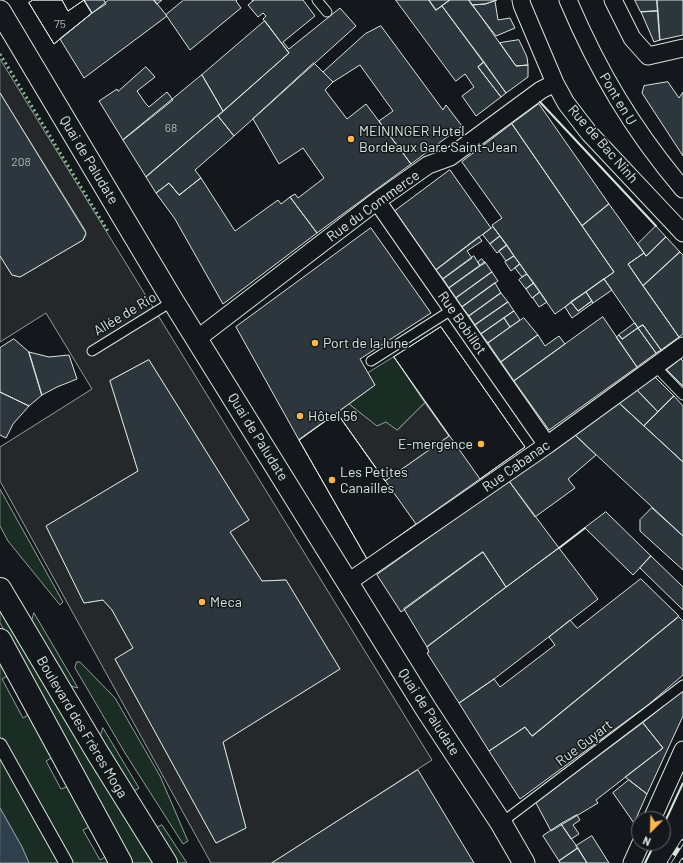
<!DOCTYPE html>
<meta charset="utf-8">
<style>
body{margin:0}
#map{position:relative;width:683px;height:863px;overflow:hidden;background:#14181c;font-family:Barlow,sans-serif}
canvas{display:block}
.north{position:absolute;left:631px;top:811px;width:40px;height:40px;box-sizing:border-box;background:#14181c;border:1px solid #626a69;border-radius:50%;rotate:203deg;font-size:11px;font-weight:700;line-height:16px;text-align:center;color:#d8e6dc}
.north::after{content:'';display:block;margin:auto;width:14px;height:18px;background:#ffb74d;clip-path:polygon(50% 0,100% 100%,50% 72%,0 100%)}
</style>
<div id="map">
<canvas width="683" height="863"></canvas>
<div class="north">N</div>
</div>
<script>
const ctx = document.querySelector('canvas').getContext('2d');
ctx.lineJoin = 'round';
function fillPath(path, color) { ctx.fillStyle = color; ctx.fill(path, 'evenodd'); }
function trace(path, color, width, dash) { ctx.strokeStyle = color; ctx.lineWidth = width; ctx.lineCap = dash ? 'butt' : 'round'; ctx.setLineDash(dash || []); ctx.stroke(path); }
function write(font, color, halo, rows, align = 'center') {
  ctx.font = font + ' Barlow,sans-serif'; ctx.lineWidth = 3; ctx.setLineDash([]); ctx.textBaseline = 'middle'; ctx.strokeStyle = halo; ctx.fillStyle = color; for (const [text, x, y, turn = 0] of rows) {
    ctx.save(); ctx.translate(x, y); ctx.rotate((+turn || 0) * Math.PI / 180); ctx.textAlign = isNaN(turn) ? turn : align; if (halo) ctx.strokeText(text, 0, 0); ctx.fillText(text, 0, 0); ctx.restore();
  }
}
const green = new Path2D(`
 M 394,357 L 425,403 L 397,430 L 377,427 L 349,404 L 375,385 L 368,373 Z
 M 0,489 L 63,602 L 60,605 L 8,541 L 0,526 Z
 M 0,606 L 156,863 L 130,863 L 0,623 Z
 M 34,613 L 78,688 L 67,685 L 31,624 Z
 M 0,657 L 9,675 L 2,679 L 23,718 L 30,714 L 53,757 L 46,761 L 61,789 L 69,786 L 91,826 L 83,830 L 100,860 L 107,856 L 111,863 L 29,863 L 22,847 L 0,808 Z
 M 77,662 L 80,662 L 115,698 L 160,776 L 187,839 L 188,841 L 183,844 L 125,753 L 75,668 Z
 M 103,728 L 139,788 L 134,791 L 100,738 Z
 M 162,825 L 187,863 L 177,863 L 157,828 Z`);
fillPath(green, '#1a2d24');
trace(green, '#939e99', 1);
const parking = new Path2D(`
 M 0,59 L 432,760 L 272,863 L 211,863 L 0,481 L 0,447 L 92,389 L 46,313 L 0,342 L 0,256 L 12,275 L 20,277 L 83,240 L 86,235 L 85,230 L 0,93 ZM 149,360 L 249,520 L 230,532 L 262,581 L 286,580 L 340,669 L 223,742 L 246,828 L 216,843 L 115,659 L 133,648 L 112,610 L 103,600 L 84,603 L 46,526 L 138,471 L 110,381 Z
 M 425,403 L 449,436 L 385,481 L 337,413 L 349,404 L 377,426 L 386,422 L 397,430 Z`);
fillPath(parking, '#24282b');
trace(parking, '#939e99', 1);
const water = new Path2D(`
 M 0,808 L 22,847 L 29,863 L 0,863 Z`);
fillPath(water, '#2f3f4d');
trace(water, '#939e99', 1);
const building = new Path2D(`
 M 33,0 L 62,0 L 68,11 L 84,0 L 92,13 L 54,44 L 29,3 Z
 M 33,0 L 62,0 L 68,11 L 84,0 L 92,13 L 54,44 L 29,3 Z
 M 84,0 L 104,0 L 106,4 L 92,13 Z
 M 109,0 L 154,0 L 167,16 L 84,78 L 60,39 Z
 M 154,0 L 162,0 L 157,4 Z
 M 184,0 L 237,0 L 236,1 L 241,8 L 190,50 L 166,15 Z
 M 252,0 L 303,0 L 315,16 L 283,42 L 289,49 L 340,8 L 356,26 L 234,136 L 218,116 L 289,53 L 263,19 L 266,16 L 263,13 L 258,17 L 248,5 L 253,1 Z
 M 396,0 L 429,0 L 436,10 L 442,6 L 484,62 L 478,67 L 501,97 L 476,116 L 462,96 L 474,87 L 465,74 L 456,81 Z
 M 429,0 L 450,0 L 436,10 Z
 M 450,0 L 469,0 L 516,66 L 528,65 L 528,77 L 506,93 L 442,6 Z
 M 469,0 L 497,0 L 485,4 L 472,5 Z
 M 635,0 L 657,0 L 658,11 L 641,12 Z
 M 657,0 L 683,0 L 683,35 L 660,40 Z
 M 495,1 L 498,20 L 510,18 L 515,28 L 496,36 L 472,5 L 485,4 Z
 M 658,11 L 660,40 L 654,42 L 641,12 Z
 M 265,21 L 289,53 L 223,111 L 202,75 Z
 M 381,26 L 443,110 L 446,105 L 462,126 L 411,164 L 379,121 L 393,111 L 360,65 L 333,82 L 323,72 L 365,34 Z
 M 519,40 L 527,57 L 528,65 L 516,66 L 500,43 Z
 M 484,62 L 506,93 L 501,97 L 478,67 Z
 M 314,63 L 333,82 L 325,90 L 347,119 L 366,104 L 411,164 L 317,233 L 290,197 L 295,194 L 298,198 L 324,178 L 303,148 L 279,164 L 253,119 Z
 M 146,67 L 155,77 L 137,91 L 146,104 L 149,107 L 167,92 L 173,100 L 123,140 L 99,101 L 117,89 L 118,91 Z
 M 202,75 L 223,111 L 146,177 L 123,140 Z
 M 668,82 L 679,98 L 683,92 L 683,156 L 642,93 L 644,86 Z
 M 0,93 L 86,233 L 83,240 L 20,277 L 12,275 L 0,256 Z
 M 539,104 L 609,204 L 582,226 L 512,124 Z
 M 218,116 L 234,136 L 195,170 L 201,178 L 179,195 L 169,183 L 156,193 L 146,177 Z
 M 512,124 L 614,272 L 555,314 L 492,225 L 502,218 L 462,162 Z
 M 450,170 L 491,228 L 436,270 L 395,211 Z
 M 201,178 L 235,231 L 278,200 L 281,204 L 290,197 L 317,233 L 223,304 L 175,219 L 156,193 L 169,183 L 179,195 Z
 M 609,204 L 644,253 L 628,264 L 679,337 L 661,350 L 643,325 L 638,328 L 604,279 L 614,272 L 582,226 Z
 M 656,226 L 666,237 L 646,256 L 638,244 Z
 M 493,227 L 500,236 L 490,244 L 483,235 Z
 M 371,228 L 431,313 L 360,359 L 375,385 L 299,440 L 236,327 Z
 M 500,236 L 507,245 L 497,253 L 490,244 Z
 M 479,237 L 482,241 L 467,251 L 472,258 L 443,279 L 436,270 Z
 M 666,237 L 680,252 L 643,286 L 628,264 L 644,253 L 646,256 Z
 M 507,245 L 514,256 L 506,261 L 499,251 Z
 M 680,252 L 683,255 L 683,334 L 679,337 L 643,286 Z
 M 474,256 L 480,266 L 449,288 L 443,279 Z
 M 514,256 L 520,264 L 511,271 L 505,262 Z
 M 482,259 L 485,263 L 480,266 L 478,262 Z
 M 485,262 L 492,272 L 456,298 L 449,288 Z
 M 520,264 L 527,274 L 522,277 L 515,268 Z
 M 492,272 L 498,281 L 462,307 L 456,298 Z
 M 527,274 L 534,283 L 526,289 L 519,280 Z
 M 604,279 L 612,290 L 593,303 L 586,292 Z
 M 495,283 L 501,293 L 469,316 L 462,307 Z
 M 534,283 L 540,292 L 532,298 L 526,289 Z
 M 540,292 L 547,302 L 539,307 L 533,298 Z
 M 586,292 L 592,301 L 578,311 L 571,302 Z
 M 501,293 L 508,302 L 475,325 L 469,316 Z
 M 592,301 L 593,303 L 572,318 L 565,307 L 571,302 L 578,311 Z
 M 508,302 L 514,311 L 481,334 L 475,325 Z
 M 514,311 L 520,320 L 510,327 L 504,318 Z
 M 603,317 L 637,367 L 549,430 L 514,381 Z
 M 504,318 L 510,327 L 488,343 L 481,334 Z
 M 524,318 L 538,335 L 501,362 L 488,343 Z
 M 635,323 L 638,328 L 622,339 L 619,335 Z
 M 643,325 L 661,350 L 656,353 L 638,328 Z
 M 441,327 L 525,447 L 367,559 L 299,440 L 337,413 L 385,481 L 449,436 L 394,357 Z
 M 441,327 L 525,447 L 480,479 L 394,357 Z
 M 638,328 L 656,353 L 637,367 L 616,337 L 619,335 L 622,339 Z
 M 538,335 L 545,346 L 559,336 L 565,344 L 514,381 L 501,362 Z
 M 14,339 L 29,352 L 42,395 L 29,406 L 0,392 L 0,348 Z
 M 29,352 L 49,357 L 69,355 L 77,379 L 57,387 L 42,395 Z
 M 681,359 L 683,361 L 683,386 L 667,370 Z
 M 149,360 L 249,520 L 230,532 L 262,581 L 286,580 L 340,669 L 223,742 L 246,828 L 216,843 L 115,659 L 133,648 L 112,610 L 103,600 L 84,603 L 46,526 L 138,471 L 110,381 Z
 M 655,377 L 674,396 L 658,412 L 637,390 Z
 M 637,390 L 658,412 L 644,426 L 619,403 Z
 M 0,392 L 29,406 L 13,424 L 6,438 L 0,435 Z
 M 674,396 L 683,406 L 683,462 L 644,426 Z
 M 619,403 L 683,462 L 683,536 L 575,435 Z
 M 337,413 L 416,524 L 367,559 L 299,440 Z
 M 575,435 L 596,455 L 568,479 L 575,488 L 535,517 L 509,481 Z
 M 509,481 L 559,548 L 506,587 L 483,552 L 401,612 L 377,575 Z
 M 652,508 L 683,536 L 683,570 L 640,531 L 640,520 Z
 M 606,512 L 651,556 L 633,575 L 585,528 Z
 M 559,548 L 598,599 L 494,679 L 459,703 L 427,653 L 429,652 L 427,647 Z
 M 483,552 L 506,587 L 427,647 L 404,609 Z
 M 651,556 L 683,587 L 683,610 L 640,568 Z
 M 641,579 L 679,616 L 532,736 L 525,727 L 489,751 L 459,703 L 494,679 L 500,687 L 555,645 L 549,637 L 570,620 L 577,628 Z
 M 679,617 L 683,621 L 683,675 L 648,705 L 520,799 L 489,751 L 525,727 L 532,736 Z
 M 683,691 L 683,716 L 647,794 L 625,777 L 663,748 L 643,723 Z
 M 643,723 L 663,748 L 596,800 L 598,803 L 551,831 L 536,803 Z
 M 418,770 L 474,863 L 272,863 Z
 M 629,780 L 647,794 L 634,823 L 613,793 Z
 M 577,815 L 580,820 L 573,825 L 579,834 L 571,839 L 561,824 Z
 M 561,824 L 578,848 L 559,861 L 543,836 Z
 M 592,836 L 609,863 L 587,863 L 576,846 Z
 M 578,848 L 587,863 L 560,863 L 559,861 Z`);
fillPath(building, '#2c363c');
trace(building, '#d8e6dc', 1);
const service = new Path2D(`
 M 317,0 L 327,12
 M 92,351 L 173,301
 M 371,361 L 453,309
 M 655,366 L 683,395
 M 501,823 L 683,685`);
const pedestrian = new Path2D(`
 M 0,745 L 66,863`);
const minor = new Path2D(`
 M 521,0 L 522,5 L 555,83 L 566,103 L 589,133 L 683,233
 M 568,0 C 598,71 633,130 683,189
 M 613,0 L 632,38 L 648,56 L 683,48
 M 377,201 L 547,445
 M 197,339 L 377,201 L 428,165 L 450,157 L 541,90 L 555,83
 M 347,583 L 547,445 L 683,346
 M 652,819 L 683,750
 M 632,863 L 641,843`);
const tertiary = new Path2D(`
 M 0,11 L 173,301 L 426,709 L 501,823 L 524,863`);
const primary = new Path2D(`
 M 0,589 L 97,752 L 166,863
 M 0,640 L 121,863`);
trace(service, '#d8e6dc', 11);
trace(pedestrian, '#d8e6dc', 15);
trace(minor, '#d8e6dc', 19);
trace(tertiary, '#d8e6dc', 23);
trace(primary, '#d8e6dc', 24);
trace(service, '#14181c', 9);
trace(pedestrian, '#14181c', 13);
trace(minor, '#14181c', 17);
trace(tertiary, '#14181c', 21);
trace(primary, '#14181c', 22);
const rail = new Path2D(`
 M 669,863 L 683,841
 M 681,863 L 683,860`);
trace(rail, '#d8e6dc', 4.5);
trace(rail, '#14181c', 3, [9]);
trace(new Path2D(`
 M 0,54 L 109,233`), '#8ac095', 3, [2, 3]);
trace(new Path2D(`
 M 540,102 L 656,226
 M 559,548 L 585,528
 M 663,826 L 683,783
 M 645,863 L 655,843`), '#d8e6dc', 2);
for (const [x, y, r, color] of [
 [351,139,4,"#ffb74d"],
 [315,343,4,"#ffb74d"],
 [300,416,4,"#ffb74d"],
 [481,444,4,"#ffb74d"],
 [332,480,4,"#ffb74d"],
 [202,602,4,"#ffb74d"]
]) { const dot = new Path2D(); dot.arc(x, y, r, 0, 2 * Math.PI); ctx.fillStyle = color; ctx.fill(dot); trace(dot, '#14181c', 1.5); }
write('12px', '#adbab4', null, [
 ["75",60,24],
 ["68",171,128],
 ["208",21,162]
]);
write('14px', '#d8e6dc', '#14181c', [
 ["Pont en U",618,99,59],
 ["Rue de Bac Ninh",603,144,49],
 ["Quai de Paludate",89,160,59],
 ["Rue du Commerce",373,206,-36],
 ["Allée de Rio",125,314,-31],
 ["Rue Bobillot",462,323,55],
 ["Quai de Paludate",258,437,58],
 ["Rue Cabanac",516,466,-35],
 ["Quai de Paludate",429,712,57],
 ["Boulevard des Frères Moga",82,727,59],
 ["Rue Guyart",584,743,-37]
]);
write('14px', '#d8e6dc', '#14181c', [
 ["MEININGER Hotel",359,131],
 ["Bordeaux Gare Saint-Jean",359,147],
 ["Port de la lune",323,343],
 ["Hôtel 56",308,416],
 ["E-mergence",473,444,"right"],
 ["Les Petites",340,472],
 ["Canailles",340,488],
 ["Meca",210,602]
], 'left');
</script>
